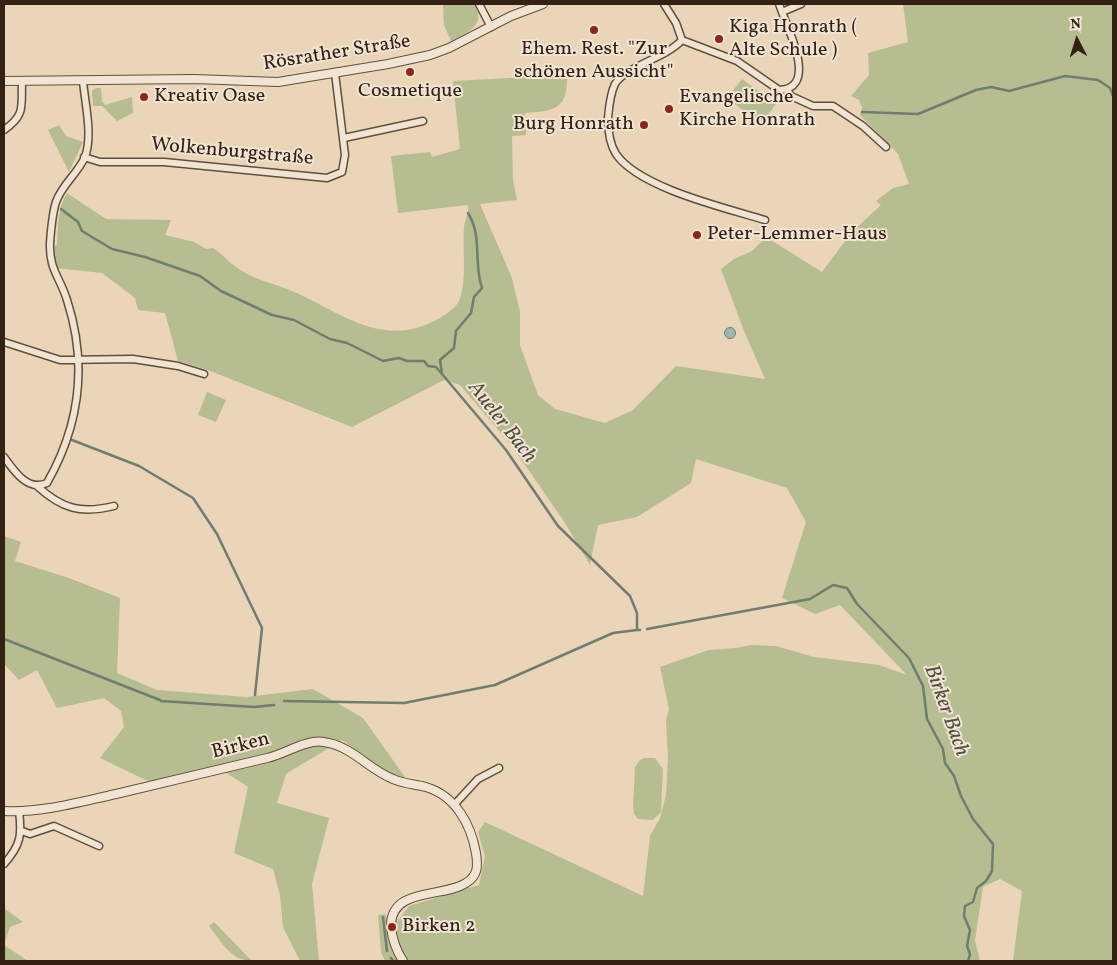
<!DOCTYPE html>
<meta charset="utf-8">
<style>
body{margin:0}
#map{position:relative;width:1117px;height:965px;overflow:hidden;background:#ead5b9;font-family:Vollkorn,serif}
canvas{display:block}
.frame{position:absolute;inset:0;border:5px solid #332214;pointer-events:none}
.north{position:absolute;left:1052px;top:15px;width:50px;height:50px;-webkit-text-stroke:4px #f1e4d2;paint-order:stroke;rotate:355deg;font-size:14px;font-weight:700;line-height:20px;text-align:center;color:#332214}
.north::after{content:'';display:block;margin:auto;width:18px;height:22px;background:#332214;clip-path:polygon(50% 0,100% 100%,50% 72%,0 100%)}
</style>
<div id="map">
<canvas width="1117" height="965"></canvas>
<div class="frame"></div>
<div class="north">N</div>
</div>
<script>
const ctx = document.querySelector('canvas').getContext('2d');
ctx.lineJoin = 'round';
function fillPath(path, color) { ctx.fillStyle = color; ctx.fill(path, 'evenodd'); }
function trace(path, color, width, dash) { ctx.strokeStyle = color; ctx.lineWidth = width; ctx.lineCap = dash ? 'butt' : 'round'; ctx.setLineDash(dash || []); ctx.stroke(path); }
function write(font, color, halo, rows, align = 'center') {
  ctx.font = font + ' Vollkorn,serif'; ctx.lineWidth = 4; ctx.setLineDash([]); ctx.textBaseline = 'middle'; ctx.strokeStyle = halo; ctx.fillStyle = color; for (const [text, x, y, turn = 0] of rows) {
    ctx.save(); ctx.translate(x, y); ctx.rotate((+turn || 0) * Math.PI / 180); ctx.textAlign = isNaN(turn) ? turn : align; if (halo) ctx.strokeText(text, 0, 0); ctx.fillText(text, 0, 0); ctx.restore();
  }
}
fillPath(new Path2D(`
 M 443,4 L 474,4 C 487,25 468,32 451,41 L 444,25 Z
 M 903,4 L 1113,4 L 1113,961 L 1013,961 L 1022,891 L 1000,879 L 983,887 L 975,940 L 980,961 L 385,961 L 381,952 L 378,915 L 385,914 L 397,935 L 397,922 L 409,906 L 479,885 L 485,856 L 478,832 L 485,822 L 643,896 L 650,836 L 660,818 L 666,795 L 668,759 L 666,720 L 669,709 L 660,667 L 709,650 L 736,648 L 751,645 L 776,646 L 814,657 L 879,665 L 907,675 L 840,605 L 815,614 L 782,598 L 806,522 L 787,488 L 696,459 L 691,483 L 637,517 L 598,525 L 590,565 L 565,523 L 512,446 L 460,385 L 444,380 L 352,427 L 205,369 L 178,361 L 165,313 L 138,310 L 135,298 L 102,273 L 56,268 L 54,246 L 57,245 C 58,228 57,208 67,193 L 106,219 L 171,220 L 165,235 L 194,242 L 206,249 L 213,248 C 224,255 231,265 242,271 C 260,282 281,285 299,294 C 343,315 384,347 434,321 C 441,318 453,310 458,303 C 468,284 462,247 464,227 C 465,219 469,214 468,205 L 398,213 L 391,156 L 430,152 L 432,157 L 460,149 L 453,81 L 567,75 C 568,109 555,111 525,113 L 526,135 L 512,136 L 513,180 L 517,200 L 480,204 L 512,278 L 520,312 L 520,345 L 538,395 L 555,409 L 605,423 L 633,410 L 676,366 L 765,379 L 744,331 L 721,269 L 734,259 L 752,251 L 766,237 L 822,272 L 851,233 L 881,205 L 876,201 L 893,188 L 909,184 L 898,154 L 860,115 L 862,108 L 859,100 L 851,96 L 869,75 L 868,53 L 908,42 Z
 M 742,79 L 776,104 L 761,124 L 727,98 Z
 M 96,88 L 101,88 L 102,101 L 105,105 L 132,97 L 133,113 L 117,121 L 102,106 L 93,106 L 92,91 Z
 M 59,125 L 66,136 L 83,142 L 69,172 L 48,130 Z
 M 207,392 L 226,400 L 216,422 L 198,415 Z
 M 4,536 L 21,542 L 15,561 L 69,578 L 120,598 L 117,673 L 157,690 L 246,697 L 313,689 L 363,718 L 405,777 L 403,778 L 387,773 L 342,740 L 286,774 L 277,803 L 329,818 L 312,884 L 319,961 L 300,961 L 283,927 L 280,895 L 273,869 L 234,853 L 248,787 L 220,769 L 152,783 L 100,758 L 124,727 L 121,711 L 104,698 L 57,708 L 37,670 L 19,680 L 4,664 Z
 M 644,758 L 655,758 L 663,769 L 661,812 L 653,820 L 638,819 L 634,814 L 633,806 L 635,767 L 639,761 Z
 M 4,908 L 23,922 L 10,927 L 4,945 L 28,961 L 4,961 Z
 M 214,922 L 252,961 C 231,961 221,941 209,926 Z`), '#b6bd90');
const water = new Path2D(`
 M724.5 333a5.5 5.5 0 1 1 11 0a5.5 5.5 0 1 1-11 0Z`);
fillPath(water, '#98b9af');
trace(water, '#707d71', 1);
trace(new Path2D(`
 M 862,112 L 918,114 L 976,90 L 991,87 L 1009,91 L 1065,76 L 1098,80 L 1110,88 L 1113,96
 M 61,209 L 78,222 L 82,231 L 112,249 L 145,257 L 200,276 L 221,291 L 272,315 L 294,320 L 330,339 L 347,343 L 383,361 L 399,358 L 407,361 L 424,361 L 428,366 L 436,367 L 442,374
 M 468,213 C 483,237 473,263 482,288 L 474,297 L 471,313 L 456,331 L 454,348 L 440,360 L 442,374 L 506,450 L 558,526 L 630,596 L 637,613 L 637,630 L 640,630
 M 72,440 L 139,466 L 193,498 L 217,534 L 262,628 L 255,695
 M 647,629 L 810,599 L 833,585 L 847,588 L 857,604 L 909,658 L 923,686 L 927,719 L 943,749 L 945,763 L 954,776 L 961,796 L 973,819 L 993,844 L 992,871 L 986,881 L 977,888 L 973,902 L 965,906 L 964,916 L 970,930 L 967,946 L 970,954 L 968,961
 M 4,639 L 160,700
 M 161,701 L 254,707 L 274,705
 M 284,701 L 404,703 L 495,685 L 613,633 L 637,630
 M 383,917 L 387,951
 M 391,958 L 393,961`), '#707d71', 2.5);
const minor = new Path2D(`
 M 479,4 L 491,27
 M 664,4 L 676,23 L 682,40
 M 779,4 L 782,12
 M 682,40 C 666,58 626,66 615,84 C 610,94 609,107 608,118 C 608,130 609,143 616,154 C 639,188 726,208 765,220
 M 682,40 L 737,61 L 779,90 C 818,89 789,31 782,12 L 801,4
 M 787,90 L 791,96 L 813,106 L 833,106 L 863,126 L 886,147
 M 4,130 C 26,115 21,106 22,82
 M 344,138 L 423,121
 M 84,157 L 100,162 L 164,162 L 327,178 L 342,172 L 345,155 L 335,73
 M 4,342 L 60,360 L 133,359 L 178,366 L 204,374
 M 4,457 C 14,471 28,492 47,483 C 80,425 88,365 67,300 C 60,277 49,270 50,243 C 51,231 52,214 56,202 C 61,186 78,173 85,157 C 93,135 85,104 83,81
 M 37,486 C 62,509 81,514 114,506
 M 454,805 L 478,779 L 499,768
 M 22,831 L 30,834 L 54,826 L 99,846
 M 4,864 C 21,845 22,835 19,811`);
const tertiary = new Path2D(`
 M 4,81 L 194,79 L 278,82 L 388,64 L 430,55 L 449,48 L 511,16 L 543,4
 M 4,811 C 42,813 79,802 116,794 C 166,782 216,770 267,758 C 285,754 306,739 324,742 C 352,746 368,769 393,779 C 404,784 415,784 426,787 C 456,796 471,825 476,853 C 478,866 478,876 466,883 C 443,898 391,887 391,926 C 392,940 396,950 403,961`);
trace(minor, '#614f3d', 9);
trace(tertiary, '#614f3d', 10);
trace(minor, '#f1e4d2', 6);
trace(tertiary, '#f1e4d2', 8);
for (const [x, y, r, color] of [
 [594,30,5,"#8f2418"],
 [719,39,5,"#8f2418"],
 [410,72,5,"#8f2418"],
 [144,97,5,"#8f2418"],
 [669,109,5,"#8f2418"],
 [644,125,5,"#8f2418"],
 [697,235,5,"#8f2418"],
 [392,927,5,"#8f2418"]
]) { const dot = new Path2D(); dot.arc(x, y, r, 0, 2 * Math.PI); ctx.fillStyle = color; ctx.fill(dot); trace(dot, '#f1e4d2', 2); }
write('20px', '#332214', '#f1e4d2', [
 ["Kiga Honrath (",729,28],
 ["Alte Schule )",729,51],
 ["Ehem. Rest. \"Zur",594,50,"center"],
 ["schönen Aussicht\"",594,73,"center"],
 ["Cosmetique",410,92,"center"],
 ["Kreativ Oase",154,97],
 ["Evangelische",679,98],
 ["Kirche Honrath",679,121],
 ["Burg Honrath",634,125,"right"],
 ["Peter-Lemmer-Haus",707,235],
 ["Birken 2",402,927]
], 'left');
write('20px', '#332214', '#f1e4d2', [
 ["Rösrather Straße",337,54,-9],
 ["Wolkenburgstraße",232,153,5],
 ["Birken",241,747,-14]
]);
write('italic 21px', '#514f42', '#f1e4d2', [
 ["Aueler Bach",501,423,52],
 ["Birker Bach",945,711,70]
]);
</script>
